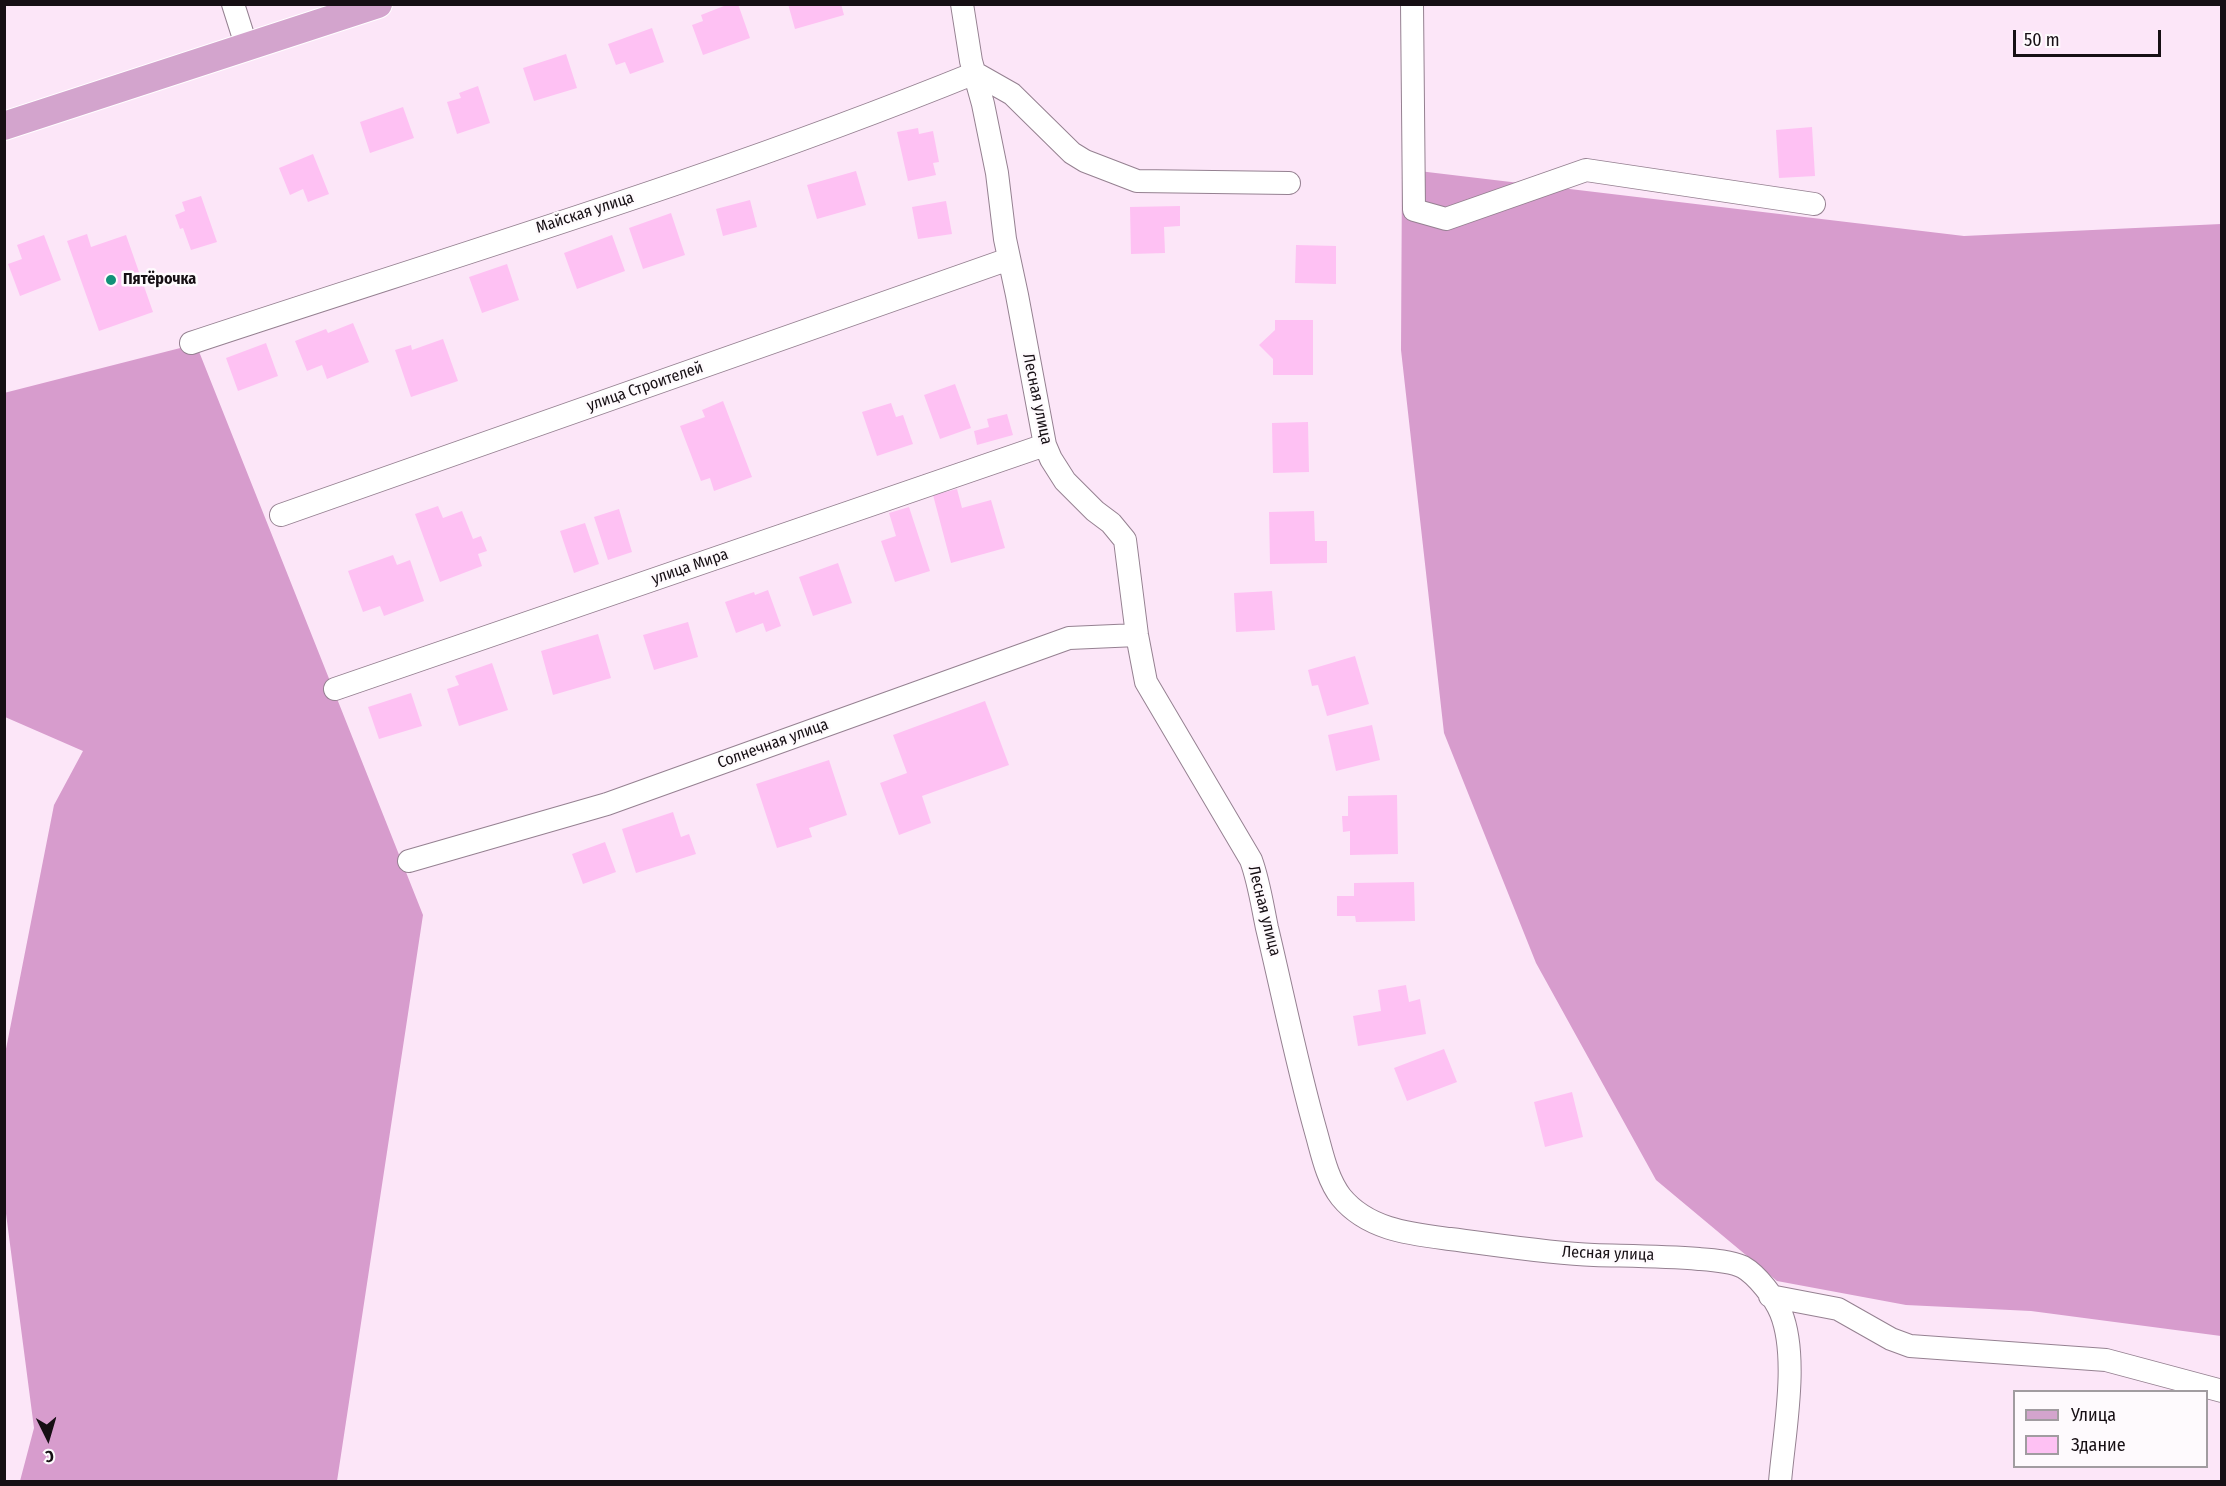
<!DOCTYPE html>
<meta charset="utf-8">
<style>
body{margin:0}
#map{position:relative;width:2226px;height:1486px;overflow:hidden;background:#fce6f8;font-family:"Fira Sans Condensed",sans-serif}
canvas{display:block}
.frame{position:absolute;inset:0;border:6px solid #160f14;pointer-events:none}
.legend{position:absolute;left:2013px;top:1390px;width:195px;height:78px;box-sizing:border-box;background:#fefafd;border:2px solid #a19ca0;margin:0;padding:8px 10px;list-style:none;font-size:18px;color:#160f14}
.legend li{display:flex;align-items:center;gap:12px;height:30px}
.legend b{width:30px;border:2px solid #a19ca0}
.north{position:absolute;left:18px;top:1408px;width:60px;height:60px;-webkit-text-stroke:4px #fefafd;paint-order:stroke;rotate:175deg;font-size:16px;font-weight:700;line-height:24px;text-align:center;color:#160f14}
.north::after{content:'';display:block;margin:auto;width:21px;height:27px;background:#160f14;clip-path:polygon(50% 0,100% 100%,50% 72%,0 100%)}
.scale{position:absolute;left:2013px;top:30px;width:148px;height:27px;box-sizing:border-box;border:3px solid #160f14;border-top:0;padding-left:8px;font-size:18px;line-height:21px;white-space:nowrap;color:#160f14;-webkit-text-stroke:4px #fefafd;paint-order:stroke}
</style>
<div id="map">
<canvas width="2226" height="1486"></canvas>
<div class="frame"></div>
<ul class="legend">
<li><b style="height:8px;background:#d3a4cd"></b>Улица</li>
<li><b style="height:16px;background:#fec1f3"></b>Здание</li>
</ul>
<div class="north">С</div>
<div class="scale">50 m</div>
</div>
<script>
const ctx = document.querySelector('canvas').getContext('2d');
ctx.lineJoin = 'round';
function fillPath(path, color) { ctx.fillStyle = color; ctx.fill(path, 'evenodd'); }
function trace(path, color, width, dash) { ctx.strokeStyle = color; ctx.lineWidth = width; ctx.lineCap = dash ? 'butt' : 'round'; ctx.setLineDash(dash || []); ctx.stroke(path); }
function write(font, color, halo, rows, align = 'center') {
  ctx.font = font + ' "Fira Sans Condensed",sans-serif'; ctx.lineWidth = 5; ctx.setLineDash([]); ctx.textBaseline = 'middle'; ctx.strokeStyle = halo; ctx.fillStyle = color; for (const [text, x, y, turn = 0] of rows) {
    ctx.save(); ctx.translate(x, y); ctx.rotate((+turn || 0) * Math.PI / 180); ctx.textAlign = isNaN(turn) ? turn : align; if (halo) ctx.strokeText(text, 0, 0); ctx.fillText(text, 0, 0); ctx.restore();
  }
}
fillPath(new Path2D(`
 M 1402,169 L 1964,236 L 2221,224 L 2221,1336 L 2031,1311 L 1906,1305 L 1777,1281 L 1656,1180 L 1536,963 L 1444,733 L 1401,350 Z
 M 196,344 L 423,915 L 337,1481 L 20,1481 L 34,1428 L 5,1206 L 5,1054 L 54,805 L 83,751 L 5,717 L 4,393 Z`), '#d79ccd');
fillPath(new Path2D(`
 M 729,4 L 738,4 L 750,38 L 703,55 L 692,25 L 703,21 L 701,15 Z
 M 788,4 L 841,4 L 844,15 L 795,29 Z
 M 652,28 L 664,62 L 630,74 L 625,62 L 616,65 L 608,44 Z
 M 566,54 L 577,88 L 534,101 L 523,68 Z
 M 478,86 L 490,123 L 457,134 L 447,102 L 461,98 L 459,93 Z
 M 403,107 L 414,138 L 370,153 L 360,122 Z
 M 1812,127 L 1815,176 L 1779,178 L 1776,130 Z
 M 918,128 L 919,134 L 933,131 L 939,162 L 933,163 L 936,175 L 908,181 L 897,132 Z
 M 313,154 L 329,194 L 308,202 L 303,189 L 290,195 L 279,168 Z
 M 856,171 L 866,205 L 817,219 L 807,185 Z
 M 201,196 L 217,242 L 191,250 L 183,228 L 180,229 L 175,215 L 185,211 L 182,202 Z
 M 750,200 L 757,227 L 723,236 L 716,209 Z
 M 946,201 L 952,234 L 918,239 L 912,207 Z
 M 1180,206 L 1180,226 L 1164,227 L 1165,253 L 1131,254 L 1130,207 Z
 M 671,213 L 685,255 L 643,269 L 629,228 Z
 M 87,234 L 91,247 L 126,235 L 153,312 L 99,331 L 67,241 Z
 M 44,235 L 61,280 L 20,296 L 8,264 L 22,259 L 17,245 Z
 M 612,235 L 625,271 L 577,289 L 564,253 Z
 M 1296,245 L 1336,246 L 1336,284 L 1295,283 Z
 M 507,264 L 519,300 L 482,313 L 469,277 Z
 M 1275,320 L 1313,320 L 1313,375 L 1273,375 L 1273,359 L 1259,345 L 1275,330 Z
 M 353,323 L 369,362 L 327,379 L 322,365 L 307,371 L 295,341 L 326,329 L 328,333 Z
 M 443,339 L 458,381 L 411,397 L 395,350 L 411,345 L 412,350 Z
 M 266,343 L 278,376 L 238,391 L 226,358 Z
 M 955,384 L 971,428 L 940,439 L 924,395 Z
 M 723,401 L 752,477 L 714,491 L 710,478 L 701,481 L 680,426 L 705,417 L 702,410 Z
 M 891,403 L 896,417 L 903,415 L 913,444 L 877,456 L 862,412 Z
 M 1007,414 L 1013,435 L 977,445 L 974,431 L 989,427 L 987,419 Z
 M 1308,422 L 1309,472 L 1273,473 L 1272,423 Z
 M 957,489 L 962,508 L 991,500 L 1005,548 L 951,563 L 933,495 Z
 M 438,506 L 443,518 L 462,511 L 473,539 L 481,536 L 487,551 L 478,554 L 482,566 L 440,582 L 415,514 Z
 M 909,507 L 930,571 L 895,582 L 881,541 L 896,536 L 889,513 Z
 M 619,509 L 632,552 L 608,560 L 594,517 Z
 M 1314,511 L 1315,541 L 1327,541 L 1327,563 L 1270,564 L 1269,512 Z
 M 585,523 L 599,564 L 574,573 L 560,531 Z
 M 393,555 L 397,565 L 410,560 L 424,601 L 384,616 L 380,606 L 363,612 L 348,571 Z
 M 838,563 L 852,603 L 813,616 L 799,577 Z
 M 768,590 L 781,626 L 766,632 L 763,623 L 736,633 L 725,602 L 754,592 L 755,595 Z
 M 1272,591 L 1275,630 L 1236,632 L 1234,593 Z
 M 688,622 L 698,657 L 654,670 L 643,635 Z
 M 598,634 L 611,678 L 553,695 L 541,651 Z
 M 1355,656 L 1369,704 L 1327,716 L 1318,685 L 1312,686 L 1308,670 Z
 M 492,663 L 508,710 L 459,726 L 447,689 L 459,685 L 455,676 Z
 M 411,693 L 422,726 L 379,739 L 368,707 Z
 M 985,701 L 1009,765 L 922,796 L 931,823 L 899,835 L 880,783 L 907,773 L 893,735 Z
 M 1372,725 L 1380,760 L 1336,771 L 1328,735 Z
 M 829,760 L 847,815 L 809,828 L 812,837 L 777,848 L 756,784 Z
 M 1397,795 L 1398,854 L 1350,855 L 1350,831 L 1343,832 L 1342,816 L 1348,816 L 1348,796 Z
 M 673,812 L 681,837 L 689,834 L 696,854 L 636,873 L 622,829 Z
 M 605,842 L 616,872 L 583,884 L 572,854 Z
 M 1414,882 L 1415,921 L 1356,922 L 1355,916 L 1337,916 L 1337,896 L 1354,896 L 1354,883 Z
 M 1406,985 L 1409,1002 L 1420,999 L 1426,1034 L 1358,1046 L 1353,1016 L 1381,1011 L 1378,990 Z
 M 1444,1049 L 1457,1082 L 1407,1101 L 1394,1068 Z
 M 1572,1092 L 1583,1137 L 1545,1147 L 1534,1102 Z`), '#fec1f3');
const minor = new Path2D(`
 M 233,4 L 247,48
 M 962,4 L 971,61 L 983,104 L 997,173 L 1005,239 L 1017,295 L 1045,445 L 1051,459 L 1065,481 L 1095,511 L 1111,523 L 1125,540 L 1137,635 L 1146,682 L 1251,860 C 1259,882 1262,904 1267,928 C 1283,995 1297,1065 1316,1132 C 1322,1153 1327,1179 1341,1197 C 1368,1230 1411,1234 1450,1239 C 1498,1245 1546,1253 1594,1255 C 1629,1256 1664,1256 1699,1259 C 1713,1260 1730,1261 1743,1267 C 1757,1275 1775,1298 1781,1313 C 1799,1358 1784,1433 1780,1482
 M 1412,4 L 1414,210 L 1446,219 L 1586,170 L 1814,204
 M 191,343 C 453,256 719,177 975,73 L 1012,94 L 1072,153 L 1085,161 L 1137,181 L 1289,183
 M 281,515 L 1009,259
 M 335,689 L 1045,445
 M 409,861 L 607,804 L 1069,638 L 1137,635
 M 1770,1296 L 1838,1309 L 1891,1339 L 1910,1346 L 2106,1360 L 2222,1391`);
const major = new Path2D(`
 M 4,126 L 378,4`);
trace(minor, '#958191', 24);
trace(major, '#fff', 30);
trace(minor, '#fff', 22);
trace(major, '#d3a4cd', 28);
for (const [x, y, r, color] of [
 [111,280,6,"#119178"]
]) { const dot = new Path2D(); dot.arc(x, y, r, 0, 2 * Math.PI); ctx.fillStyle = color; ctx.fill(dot); trace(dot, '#fefafd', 2); }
write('16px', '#160f14', '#fefafd', [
 ["Майская улица",585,213,-18],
 ["улица Строителей",645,387,-19],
 ["Лесная улица",1037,399,78],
 ["улица Мира",690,567,-19],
 ["Солнечная улица",773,744,-20],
 ["Лесная улица",1264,911,76],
 ["Лесная улица",1608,1254,2]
]);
write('bold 16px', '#160f14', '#fefafd', [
 ["Пятёрочка",123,280]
], 'left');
</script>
